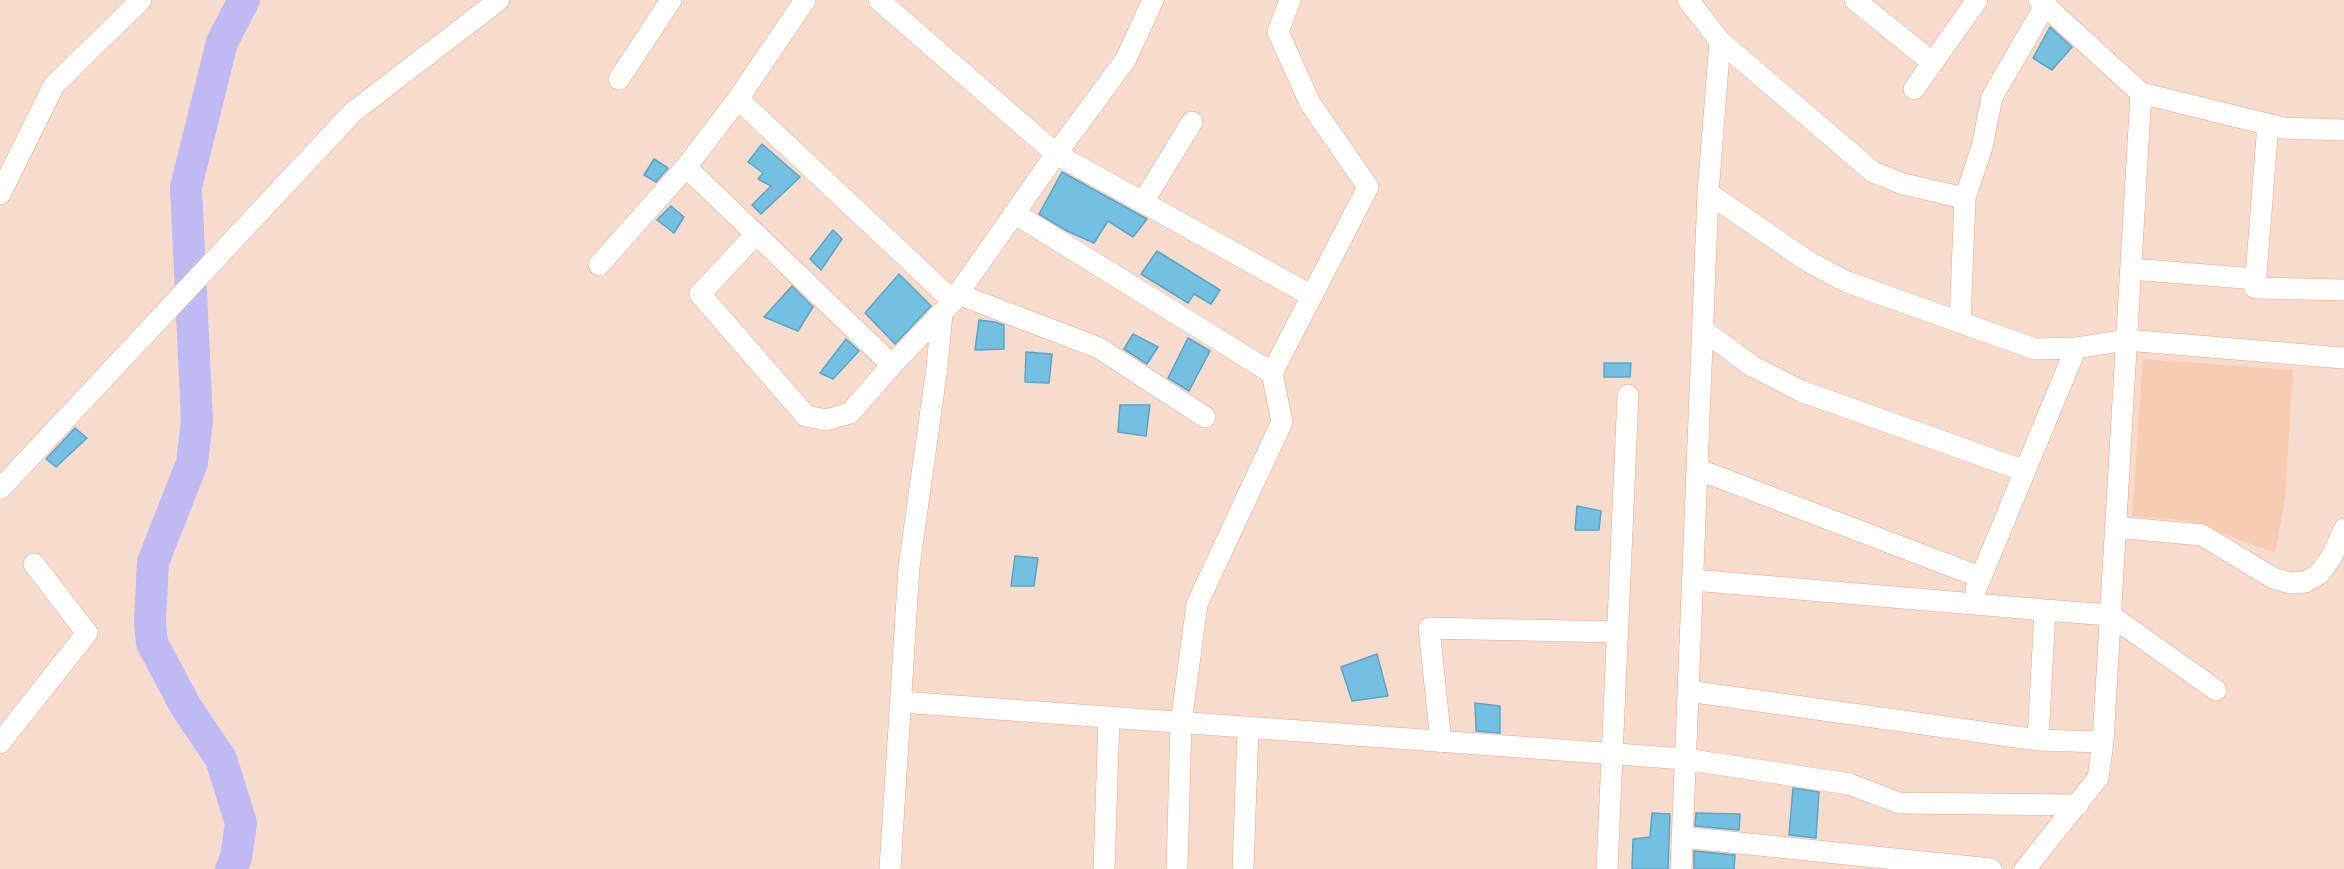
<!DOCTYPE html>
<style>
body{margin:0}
canvas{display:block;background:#f7dbcd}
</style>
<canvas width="2344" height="869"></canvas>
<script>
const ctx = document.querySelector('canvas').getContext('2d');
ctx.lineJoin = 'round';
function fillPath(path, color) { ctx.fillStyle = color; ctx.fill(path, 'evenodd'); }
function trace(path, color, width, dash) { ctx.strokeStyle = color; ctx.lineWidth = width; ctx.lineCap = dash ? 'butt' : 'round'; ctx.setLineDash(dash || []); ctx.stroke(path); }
fillPath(new Path2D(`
 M 2143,359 L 2293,370 L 2285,498 L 2275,553 L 2189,521 L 2132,516 Z`), '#f8cbb3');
trace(new Path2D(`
 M 231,869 L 236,858 L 241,823 L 221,759 L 186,707 L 152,643 L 150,622 L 153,562 L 192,463 L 197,420 L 186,187 L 222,42 L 244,0`), '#c0baf4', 32);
const building = new Path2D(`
 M 2050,27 L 2072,47 L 2052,70 L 2033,58 Z
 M 762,144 L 800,177 L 761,214 L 752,205 L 771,186 L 758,179 L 763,173 L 748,162 Z
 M 654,159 L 668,168 L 656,182 L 644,175 Z
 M 1062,172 L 1147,219 L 1133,237 L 1108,221 L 1094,243 L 1067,231 L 1039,214 Z
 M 671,206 L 684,217 L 674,233 L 657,220 Z
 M 833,230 L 842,239 L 821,270 L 810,259 Z
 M 1157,251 L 1220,290 L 1211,304 L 1194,294 L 1188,303 L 1141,274 Z
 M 899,274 L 931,306 L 895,344 L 865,313 Z
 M 792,286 L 813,307 L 798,331 L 764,317 Z
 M 979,320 L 995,322 L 1004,325 L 1004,349 L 975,350 Z
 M 1133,334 L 1158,347 L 1147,364 L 1124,349 Z
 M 1188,338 L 1210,351 L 1189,391 L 1168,378 Z
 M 846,339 L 859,351 L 833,379 L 820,373 Z
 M 1026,352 L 1052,354 L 1049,383 L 1025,382 Z
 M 1604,363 L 1631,363 L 1630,377 L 1604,377 Z
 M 1120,405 L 1150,405 L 1146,436 L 1118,432 Z
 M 75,428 L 87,438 L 56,467 L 46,459 Z
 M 1577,506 L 1601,511 L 1599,530 L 1575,530 Z
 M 1015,556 L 1038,558 L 1034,586 L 1011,586 Z
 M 1377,654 L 1388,696 L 1352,701 L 1341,667 Z
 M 1475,703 L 1500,706 L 1500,733 L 1476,731 Z
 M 1793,788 L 1819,792 L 1816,838 L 1789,835 Z
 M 1652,813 L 1670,814 L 1668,869 L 1632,869 L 1633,839 L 1650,837 Z
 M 1696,813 L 1740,814 L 1739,830 L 1695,826 Z
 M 1694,851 L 1735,855 L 1734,869 L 1694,869 Z`);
fillPath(building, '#73c0e3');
trace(building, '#59a5c7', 1.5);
const minor = new Path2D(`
 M 879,0 L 1056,154 L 1312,296
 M 1688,0 L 1720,41 L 1873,172 L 1903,184 L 1965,198 L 1982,147 L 1992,97 L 2046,4
 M 1855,0 L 1933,63
 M 2039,0 L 2141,93 L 2283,128 L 2344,130
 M 619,79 L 671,0
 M 1914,89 L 1977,0
 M 738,99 L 953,301
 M 2268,124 L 2255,288 L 2344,290
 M 686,167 L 892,365
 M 1708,193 L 1809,262 L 1847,282 L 2035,349 L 2076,348 L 2126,340 L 2344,358
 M 0,194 L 54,85 L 141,0
 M 1143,202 L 1192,122
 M 1014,213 L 1272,373 L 1368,187 L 1310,103 L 1278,32 L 1290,0
 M 756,234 L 700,294 L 806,416 L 826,420 L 850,413 L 892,365 L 953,301 L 1056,154 L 1126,59 L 1153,0
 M 599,265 L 686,167 L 738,99 L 805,0
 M 2131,269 L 2256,279
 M 958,294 L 1099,348 L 1205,417
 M 1960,322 L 1965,198
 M 1703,330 L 1752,366 L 1801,391 L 2025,471
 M 1697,469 L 1980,577
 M 0,489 L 353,112 L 499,0
 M 2115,527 L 2202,535 L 2273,578 L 2290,583 L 2305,582 L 2319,574 L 2332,556 L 2344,529
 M 1693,580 L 2045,610 L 2038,740
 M 1976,589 L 2076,348
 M 2045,610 L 2110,615 L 2216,690
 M 1688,691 L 2038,740 L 2103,742 L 2098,778 L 2025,869
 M 901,702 L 1685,759 L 1849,784 L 1899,803 L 2078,805
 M 1441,742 L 1429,628 L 1618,632
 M 2103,742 L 2141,93
 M 0,743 L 87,633 L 34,564
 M 1682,837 L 1991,869
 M 890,869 L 909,567 L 937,367 L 942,313
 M 1104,869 L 1109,717
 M 1177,869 L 1181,723 L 1197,604 L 1282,422 L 1272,373
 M 1243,869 L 1248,728
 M 1607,869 L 1628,395
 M 1681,869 L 1708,193 L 1720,41`);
trace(minor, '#e7a683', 22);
trace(minor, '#fff', 21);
</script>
